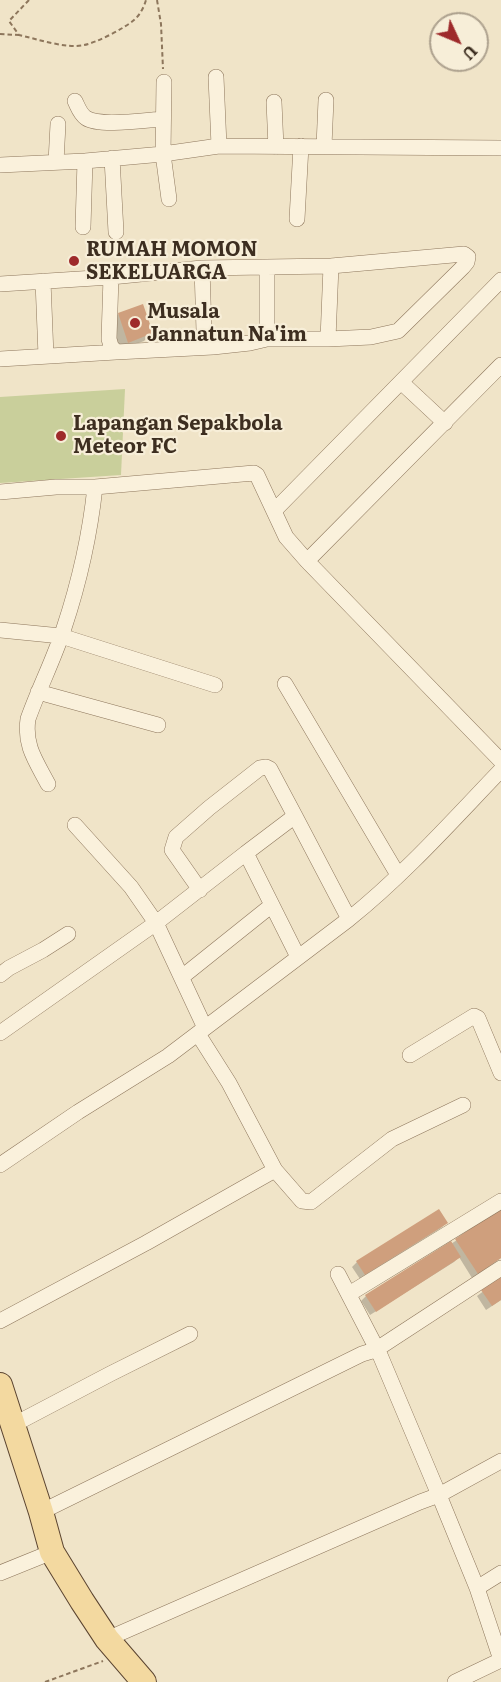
<!DOCTYPE html>
<style>
body{margin:0}
#map{position:relative;width:501px;height:1682px;overflow:hidden;background:#f0e4c8;font-family:Literata,serif}
canvas{display:block}
.north{position:absolute;left:429px;top:12px;width:60px;height:60px;box-sizing:border-box;background:#f7eed8;border:2px solid #ada18e;border-radius:50%;rotate:134deg;font-size:16px;font-weight:700;line-height:24px;text-align:center;color:#3d2e20}
.north::after{content:'';display:block;margin:auto;width:21px;height:27px;background:#9e2a2b;clip-path:polygon(50% 0,100% 100%,50% 72%,0 100%)}
</style>
<div id="map">
<canvas width="501" height="1682"></canvas>
<div class="north">U</div>
</div>
<script>
const ctx = document.querySelector('canvas').getContext('2d');
ctx.lineJoin = 'round';
function fillPath(path, color) { ctx.fillStyle = color; ctx.fill(path, 'evenodd'); }
function trace(path, color, width, dash) { ctx.strokeStyle = color; ctx.lineWidth = width; ctx.lineCap = dash ? 'butt' : 'round'; ctx.setLineDash(dash || []); ctx.stroke(path); }
function write(font, color, halo, rows, align = 'center') {
  ctx.font = font + ' Literata,serif'; ctx.lineWidth = 4.5; ctx.setLineDash([]); ctx.textBaseline = 'middle'; ctx.strokeStyle = halo; ctx.fillStyle = color; for (const [text, x, y, turn = 0] of rows) {
    ctx.save(); ctx.translate(x, y); ctx.rotate((+turn || 0) * Math.PI / 180); ctx.textAlign = isNaN(turn) ? turn : align; if (halo) ctx.strokeText(text, 0, 0); ctx.fillText(text, 0, 0); ctx.restore();
  }
}
fillPath(new Path2D(`
 M 125,389 L 121,475 L 0,483 L 0,397 Z`), '#c9cf9b');
fillPath(new Path2D(`
 M 118,314 L 152,333 L 144,341 L 120,350 L 111,322 Z
 M 501,1210 L 501,1258 L 472,1278 L 459,1257 L 454,1262 L 370,1315 L 361,1301 L 366,1296 L 451,1244 Z
 M 446,1223 L 441,1228 L 360,1279 L 352,1267 L 357,1262 Z
 M 501,1278 L 501,1300 L 486,1310 L 477,1296 Z`), '#0003');
fillPath(new Path2D(`
 M 143,304 L 153,333 L 128,343 L 118,313 Z
 M 501,1208 L 501,1258 L 478,1274 L 455,1239 Z
 M 439,1209 L 448,1223 L 365,1275 L 356,1261 Z
 M 451,1241 L 461,1257 L 376,1312 L 365,1295 Z
 M 501,1276 L 501,1300 L 492,1306 L 481,1290 Z`), '#cf9f7d');
const minor = new Path2D(`
 M 216,77 L 219,146
 M 164,82 L 163,154 L 169,199
 M 75,101 C 78,107 80,114 86,118 C 99,127 146,120 163,119
 M 274,102 L 276,147
 M 324,146 L 326,100
 M 112,158 L 116,232
 M 56,162 L 58,124
 M 0,165 L 85,161 L 163,154 L 219,146 L 501,148
 M 297,219 L 301,146
 M 83,227 L 85,161
 M 267,267 L 267,339 L 328,339 L 331,266
 M 202,268 L 204,331 L 207,339 L 213,347 L 250,343 L 267,339
 M 111,277 L 109,339 L 111,346 L 116,352 L 213,347
 M 43,281 L 46,356
 M 0,284 L 111,277 L 202,268 L 331,266 L 464,254 L 468,257 L 467,262 L 463,267 L 398,331 L 371,337 L 328,339
 M 0,359 L 116,352
 M 401,382 L 445,423
 M 95,487 L 254,473 L 257,475 L 286,537 L 307,561 L 501,761
 M 0,492 L 56,487 L 95,487 C 90,534 79,583 64,628 C 54,659 39,688 28,719 C 24,746 36,761 48,784
 M 274,511 L 501,280
 M 307,561 L 501,365
 M 0,630 L 61,636 L 215,685
 M 285,684 L 398,875
 M 38,692 L 158,725
 M 295,816 L 349,919
 M 75,825 L 131,887 L 156,923 L 205,1028
 M 200,890 L 172,850 L 176,837 L 209,808 L 260,768 L 266,767 L 270,769 L 295,816 L 246,853
 M 0,975 L 9,968 L 43,950 L 68,934
 M 182,977 L 272,905
 M 0,1033 L 156,923 L 246,853 L 298,957
 M 410,1055 L 474,1016 L 478,1018 L 501,1073
 M 0,1165 L 78,1112 L 168,1056 L 349,919 C 404,875 452,821 501,770
 M 275,1170 L 302,1201 L 311,1202 L 392,1139 L 463,1105
 M 338,1274 L 380,1355
 M 349,1294 L 501,1201
 M 0,1321 L 146,1243 L 275,1170 L 229,1083 L 198,1034
 M 377,1349 L 501,1268
 M 13,1425 L 110,1374 L 190,1334
 M 41,1512 L 362,1354 L 375,1350 L 380,1355 L 439,1495 L 501,1461
 M 0,1573 L 52,1552
 M 477,1588 L 501,1573
 M 107,1639 L 420,1502 L 439,1495 L 477,1588 L 501,1660
 M 455,1682 L 501,1660`);
const primary = new Path2D(`
 M 0,1385 L 41,1512 L 52,1552 L 82,1601 L 107,1639 L 144,1682`);
trace(minor, '#8d765c', 16);
trace(primary, '#5b4430', 26);
trace(new Path2D(`
 M 29,0 L 9,21 L 19,35 C 37,39 66,49 84,45 C 96,43 125,28 134,20 C 140,15 144,7 146,0
 M 157,0 L 161,24 L 163,69
 M 0,34 L 19,35
 M 45,1682 L 103,1661`), '#8d765c', 2, [4.5, 3]);
trace(minor, '#faf1dc', 15);
trace(primary, '#f3d9a0', 24);
for (const [x, y, r, color] of [
 [74,261,6,"#9e2a2b"],
 [135,323,6,"#9e2a2b"],
 [61,436,6,"#9e2a2b"]
]) { const dot = new Path2D(); dot.arc(x, y, r, 0, 2 * Math.PI); ctx.fillStyle = color; ctx.fill(dot); trace(dot, '#f7eed8', 2); }
write('bold 20px', '#3d2e20', '#f7eed8', [
 ["RUMAH MOMON",86,250],
 ["SEKELUARGA",86,273],
 ["Musala",147,312],
 ["Jannatun Na'im",147,335],
 ["Lapangan Sepakbola",73,424],
 ["Meteor FC",73,447]
], 'left');
</script>
